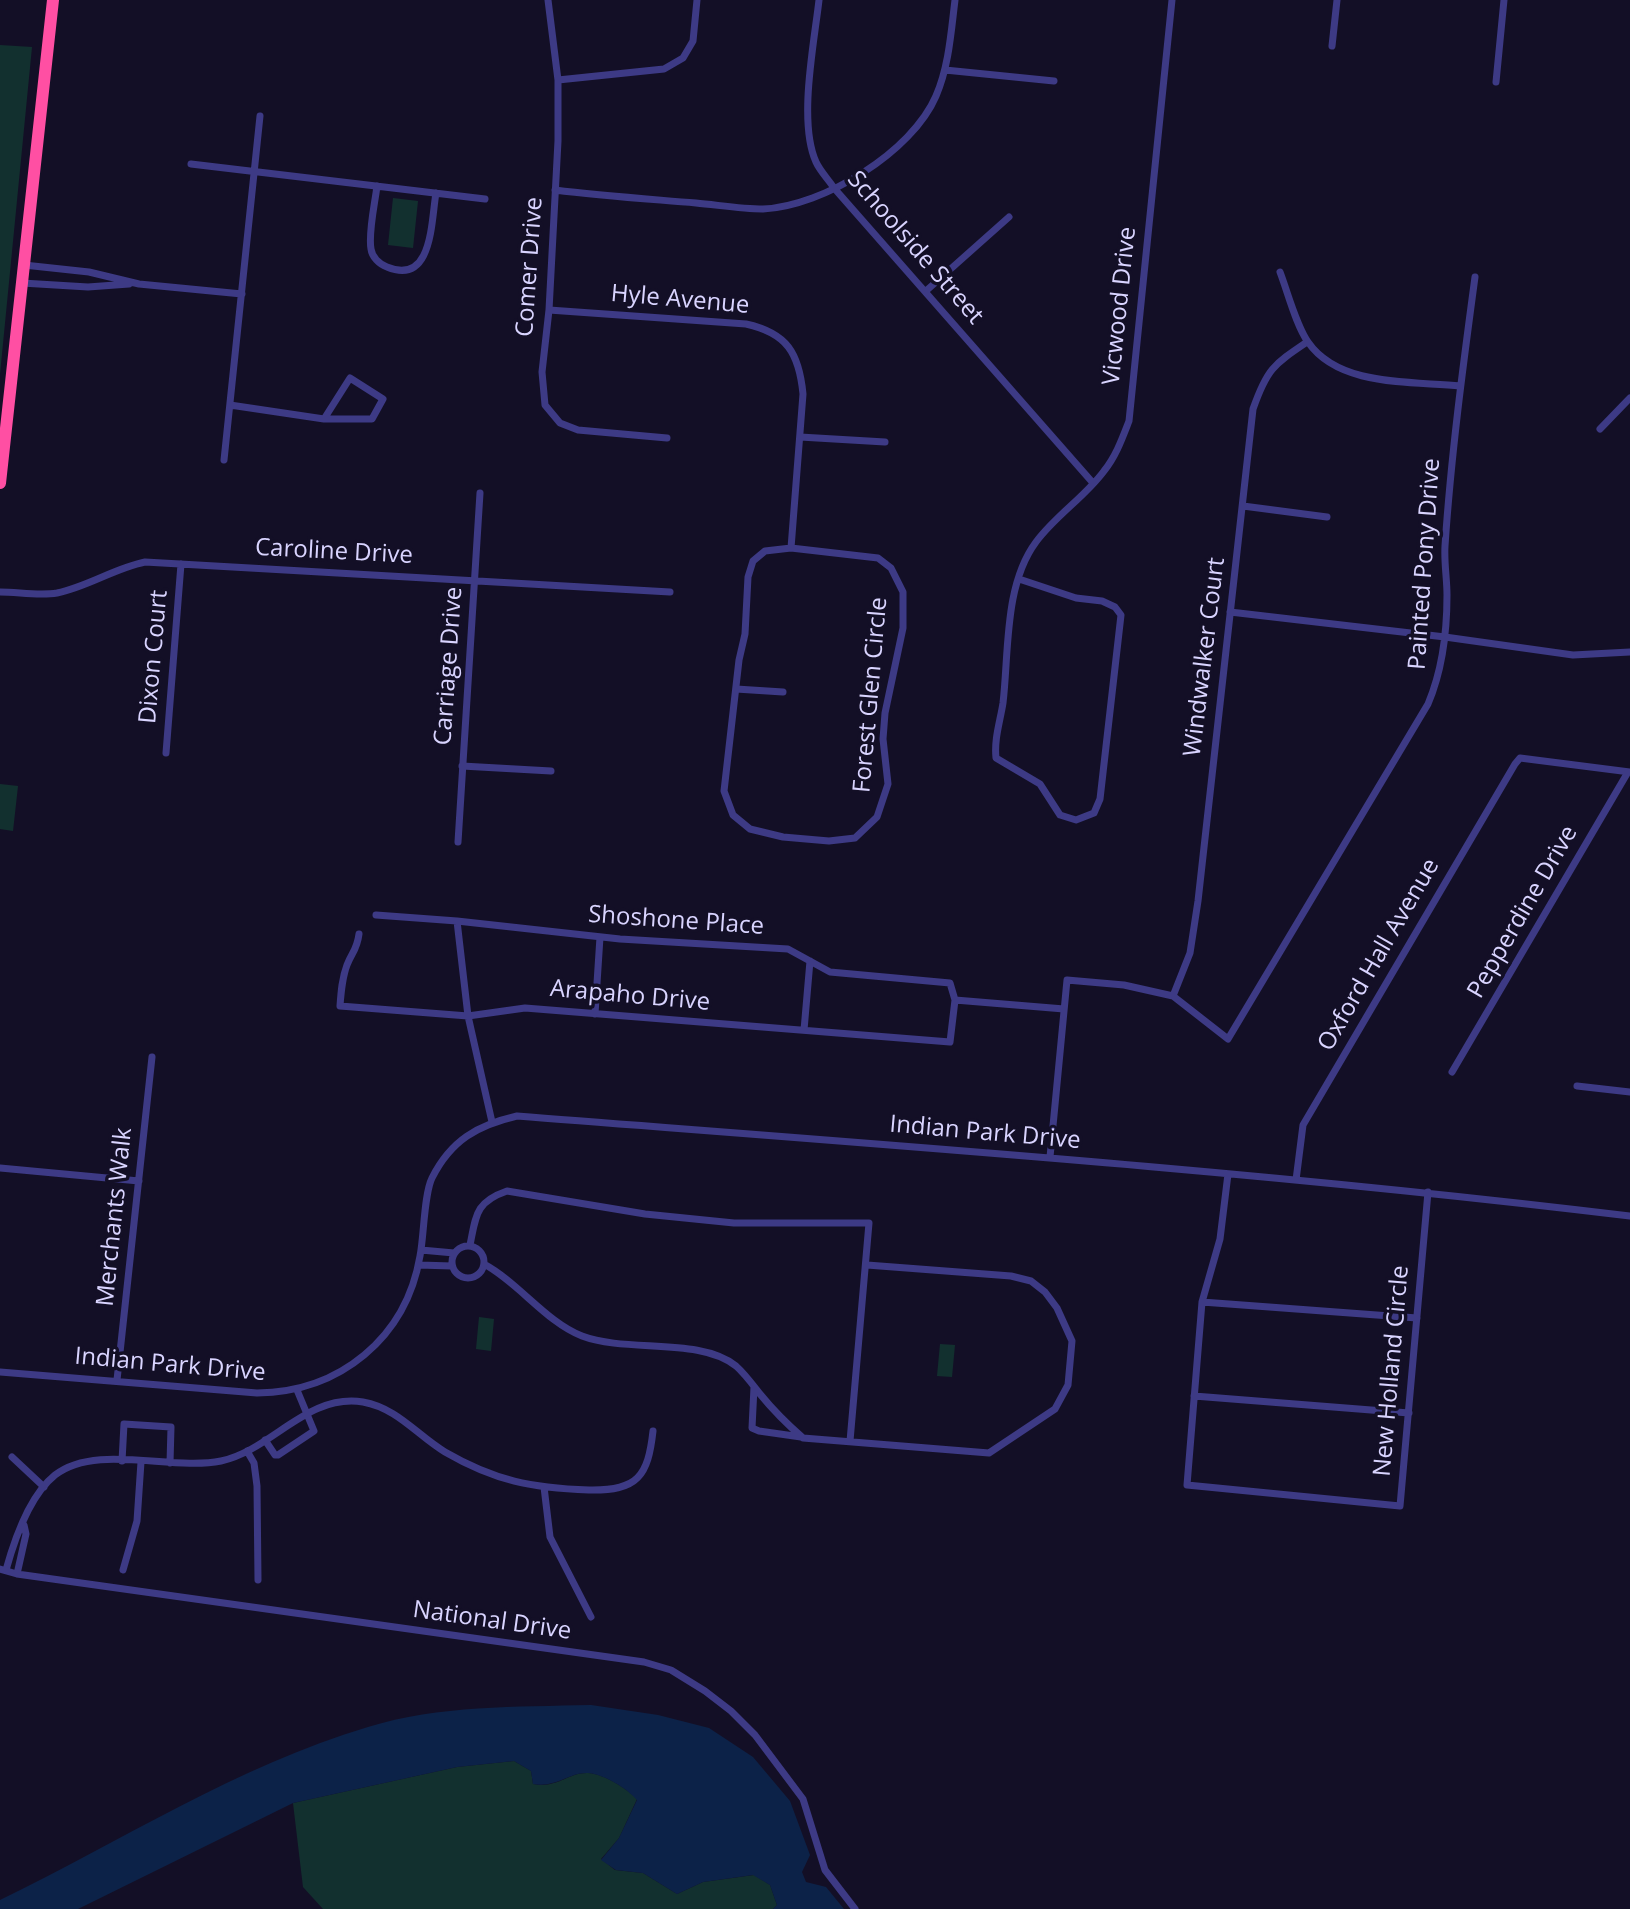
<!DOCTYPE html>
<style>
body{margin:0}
canvas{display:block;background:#130f26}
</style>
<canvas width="1630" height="1909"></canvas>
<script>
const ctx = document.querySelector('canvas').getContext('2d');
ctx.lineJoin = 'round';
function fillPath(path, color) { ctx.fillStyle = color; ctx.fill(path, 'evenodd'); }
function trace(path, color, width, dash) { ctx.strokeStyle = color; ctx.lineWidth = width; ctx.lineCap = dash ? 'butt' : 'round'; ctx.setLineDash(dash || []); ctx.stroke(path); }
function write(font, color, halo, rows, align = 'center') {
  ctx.font = font + ' "Open Sans",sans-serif'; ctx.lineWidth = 7; ctx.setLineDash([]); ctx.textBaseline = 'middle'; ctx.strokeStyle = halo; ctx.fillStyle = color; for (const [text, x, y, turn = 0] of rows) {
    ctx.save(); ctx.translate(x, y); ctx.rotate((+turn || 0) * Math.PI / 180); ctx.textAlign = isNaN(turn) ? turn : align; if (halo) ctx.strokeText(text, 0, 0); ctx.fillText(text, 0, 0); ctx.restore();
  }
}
fillPath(new Path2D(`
 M 0,45 L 32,47 L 0,374 Z
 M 393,198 L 418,201 L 413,248 L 388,245 Z
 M 0,784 L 18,786 L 13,831 L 0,829 Z
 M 479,1317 L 494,1319 L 491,1351 L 476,1349 Z
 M 940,1344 L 955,1345 L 952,1377 L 937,1376 Z
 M 514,1761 L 531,1771 L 533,1784 C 557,1789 569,1772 588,1773 C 604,1774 626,1788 637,1799 L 619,1838 L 601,1859 L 615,1870 L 643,1873 L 677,1894 L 703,1882 L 754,1875 L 770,1885 L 777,1905 L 773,1909 L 323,1909 L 303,1887 L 293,1803 L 457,1767 Z`), '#12302f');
fillPath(new Path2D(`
 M 591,1705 L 658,1715 L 709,1728 L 753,1757 L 790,1801 L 810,1855 L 802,1872 L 806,1882 L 826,1887 L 844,1909 L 773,1909 L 777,1905 L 770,1885 L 753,1875 L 703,1882 L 677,1894 L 643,1873 L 616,1870 L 601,1860 L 619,1838 L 637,1800 C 627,1788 603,1774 588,1773 C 569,1772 557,1788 533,1784 L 531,1771 L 514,1761 L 457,1767 L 293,1803 L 78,1909 L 0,1909 L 0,1900 C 122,1841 237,1766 368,1727 C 439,1705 517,1707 591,1705 Z`), '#0c2248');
trace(new Path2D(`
 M 548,0 L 558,80 L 558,141 L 549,310 L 542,372 L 545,405 L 560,423 L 578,430 L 667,438
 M 819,0 C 814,44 798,122 816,162 C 820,171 828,179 834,188 L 1093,483
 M 1332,46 L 1337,0
 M 945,70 L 1054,81
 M 558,80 L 664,69 L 683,58 L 693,41 L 697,0
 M 1496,82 L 1504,0
 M 191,164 L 485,199
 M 377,186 C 375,203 368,233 371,249 C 372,257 379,264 387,267 C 433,286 431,221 436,193
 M 555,190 C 602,196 649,199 696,203 C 718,205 741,209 763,209 C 824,206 912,152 936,96 C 949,66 951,32 955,0
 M 24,265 L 89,272 L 139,284 L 242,294
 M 1280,272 C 1288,293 1296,325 1308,342 C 1339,387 1411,381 1460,386
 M 22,283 L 88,287 L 129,284
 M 927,290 L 1009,217
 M 549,310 L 746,324 C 787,333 799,353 803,394 L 791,548
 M 230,405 L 324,419 L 350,378 L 383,399 L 372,419 L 324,419
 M 1600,429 L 1630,398
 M 800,437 L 885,442
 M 224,460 L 260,116
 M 1243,506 L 1327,517
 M 791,548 L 878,558 L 891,568 L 903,592 L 903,628 L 885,713 L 883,739 L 888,784 L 877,817 L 855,838 L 829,841 L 783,837 L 750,829 L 733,815 L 724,791 L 739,660 L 745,634 L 748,577 L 753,561 L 765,551 Z
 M 1019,579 L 1076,598 L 1102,601 L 1115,607 L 1121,615 L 1100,799 L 1094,813 L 1076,820 L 1060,815 L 1040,784 L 996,758 C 994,739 1000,722 1003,703 C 1009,652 1004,585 1036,542 C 1056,515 1085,497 1104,471 C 1116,456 1122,439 1129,421 L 1172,0
 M 0,592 C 18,592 39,596 57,593 C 87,587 115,568 145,562 L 670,592
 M 1230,612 L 1445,637 L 1573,655 L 1630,652
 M 736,689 L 783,692
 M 166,753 L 181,564
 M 462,766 L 551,771
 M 458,842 L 480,493
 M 457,921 L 468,1016 L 492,1122
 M 359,934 C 357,950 352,952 347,965 C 342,978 341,992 340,1006 L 468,1016 L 525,1008 L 950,1042 L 955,1000 L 950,983 L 830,972 L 788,949 L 620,939 L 457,921 L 376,915
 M 1173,996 L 1190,953 L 1198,901 L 1253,409 C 1267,369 1273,365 1307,342
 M 955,1000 L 1064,1009
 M 595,1014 L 600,937
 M 804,1030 L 810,961
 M 1452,1072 L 1628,772
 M 1577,1086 L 1630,1092
 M 1050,1157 L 1067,980 L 1124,985 L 1173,996 L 1228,1039 L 1428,704 C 1442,671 1447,631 1447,595 C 1447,579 1444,563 1445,546 C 1451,456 1463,366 1475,277
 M 0,1168 L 139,1181
 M 1228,1174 L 1220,1239 L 1202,1302 L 1187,1485 L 1400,1506 L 1428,1192
 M 1296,1180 L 1303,1125 L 1515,764 L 1520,758 L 1630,772
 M 470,1245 C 476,1216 475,1202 507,1191 L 645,1214 L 734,1223 L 869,1223 L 850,1441
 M452 1262a16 16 0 1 1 32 0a16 16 0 1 1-32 0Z
 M 421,1250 L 454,1253
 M 484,1264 C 519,1283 546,1322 582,1336 C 627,1353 700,1337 736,1366 C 745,1374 753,1385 760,1394 C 773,1410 787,1424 803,1438 L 989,1453 L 1055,1409 L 1068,1385 L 1072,1341 L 1057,1308 L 1045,1292 L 1031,1281 L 1011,1276 L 867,1265
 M 419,1265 L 452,1266
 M 1202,1302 L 1417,1318
 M 0,1372 L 257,1393 C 340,1392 406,1338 420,1256 C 424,1236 424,1194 432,1178 C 451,1140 478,1125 517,1116 C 889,1145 1260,1171 1630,1216
 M 117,1380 L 152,1057
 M 754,1387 L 752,1428 L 759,1431 L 801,1437
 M 1194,1396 L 1409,1413
 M 265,1440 L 275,1455 L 278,1455 L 314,1431 L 297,1390
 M 247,1451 L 254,1463 L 257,1486 L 258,1580
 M 12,1457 L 44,1487
 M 122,1461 L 124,1424 L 171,1427 L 170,1463
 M 544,1487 L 550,1537 L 591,1617
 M 0,1569 L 17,1574 L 644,1662 L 671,1670 L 705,1691 L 731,1711 L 755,1735 L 803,1799 L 825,1870 L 855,1909
 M 6,1570 C 14,1541 30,1495 55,1475 C 96,1443 171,1471 221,1461 C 272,1450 307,1393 363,1402 C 397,1408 417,1435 445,1452 C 495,1481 532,1488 589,1490 C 638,1491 648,1476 653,1431
 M 123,1570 L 137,1521 L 141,1462
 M 17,1574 L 26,1534 L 24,1525`), '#3d3a85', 7);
trace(new Path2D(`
 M 0,483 L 53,0`), '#ff4fa3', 12);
write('24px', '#d9d4ff', '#130f26', [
 ["Schoolside Street",915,248,49],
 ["Comer Drive",530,267,-86],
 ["Hyle Avenue",680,300,5],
 ["Vicwood Drive",1120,306,-84],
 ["Caroline Drive",334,552,3],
 ["Painted Pony Drive",1425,564,-86],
 ["Dixon Court",154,657,-85],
 ["Windwalker Court",1205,657,-83],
 ["Carriage Drive",449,666,-86],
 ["Forest Glen Circle",871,695,-85],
 ["Pepperdine Drive",1523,912,-60],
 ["Shoshone Place",676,921,4],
 ["Oxford Hall Avenue",1379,955,-60],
 ["Arapaho Drive",630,996,5],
 ["Indian Park Drive",985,1133,5],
 ["Merchants Walk",115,1217,-84],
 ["Indian Park Drive",170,1365,5],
 ["New Holland Circle",1392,1371,-85],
 ["National Drive",492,1621,8]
]);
</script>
